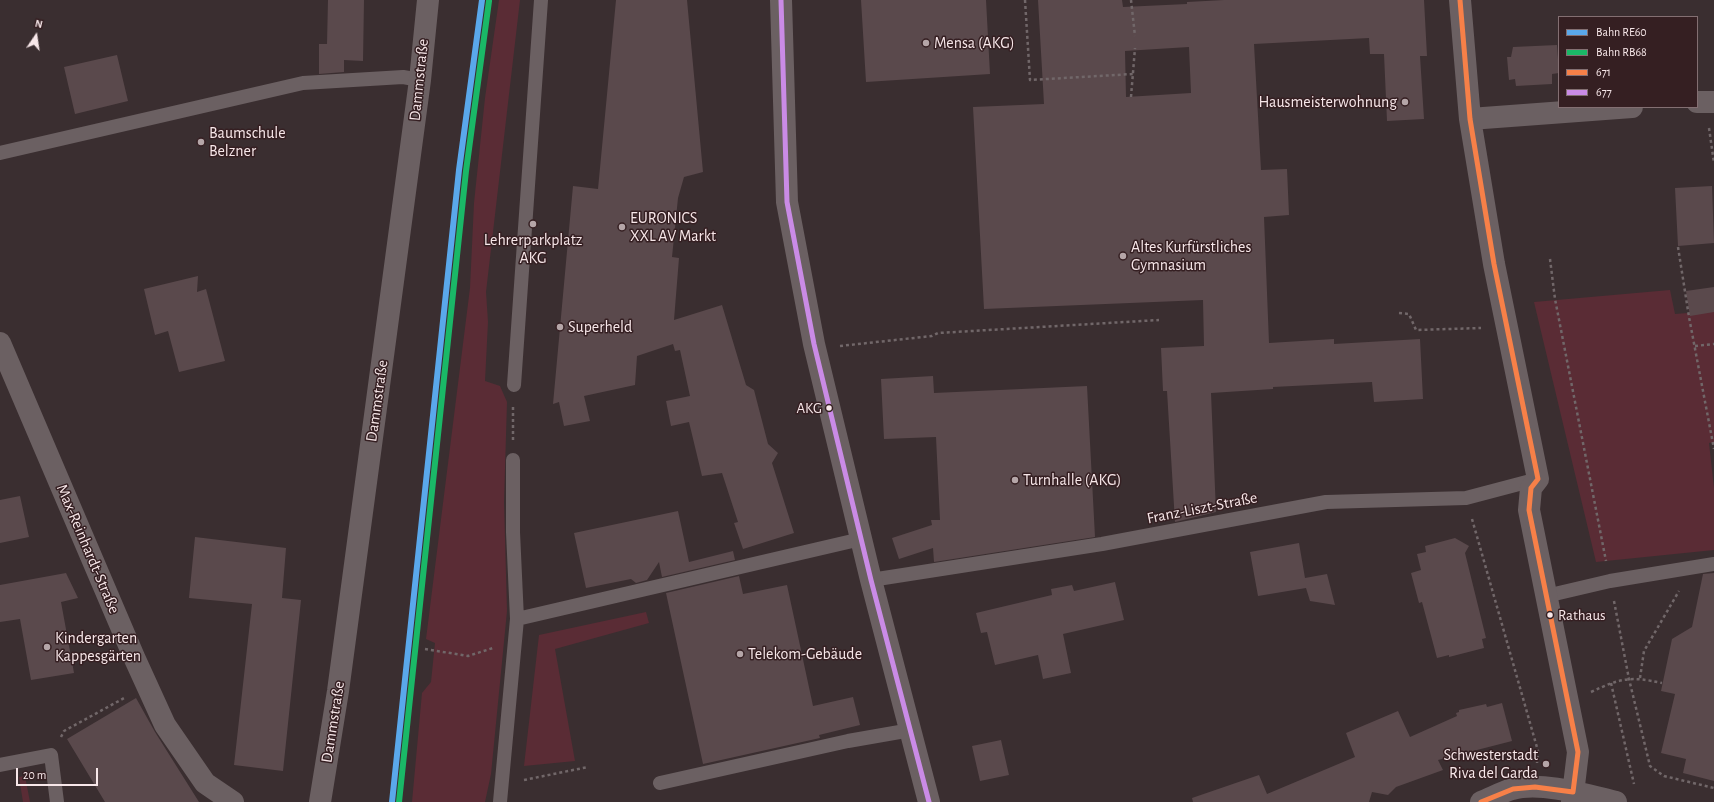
<!DOCTYPE html>
<meta charset="utf-8">
<style>
body{margin:0}
#map{position:relative;width:1714px;height:802px;overflow:hidden;background:#3a2e30;font-family:"Alegreya Sans",sans-serif}
canvas{display:block}
.legend{position:absolute;left:1558px;top:16px;width:140px;height:92px;box-sizing:border-box;background:#351f22;border:1px solid #836f72;margin:0;padding:5px 7px;list-style:none;font-size:12px;color:#f7e7e9}
.legend li{display:flex;align-items:center;gap:8px;height:20px}
.legend b{width:20px;border:1px solid #836f72}
.north{position:absolute;left:16px;top:16px;width:40px;height:40px;-webkit-text-stroke:3px #351f22;paint-order:stroke;rotate:13deg;font-size:11px;font-weight:700;line-height:16px;text-align:center;color:#f7e7e9}
.north::after{content:'';display:block;margin:auto;width:14px;height:18px;background:#f7e7e9;clip-path:polygon(50% 0,100% 100%,50% 72%,0 100%)}
.scale{position:absolute;left:16px;top:768px;width:82px;height:18px;box-sizing:border-box;border:2px solid #f7e7e9;border-top:0;padding-left:5px;font-size:12px;line-height:14px;white-space:nowrap;color:#f7e7e9;-webkit-text-stroke:3px #351f22;paint-order:stroke}
</style>
<div id="map">
<canvas width="1714" height="802"></canvas>
<ul class="legend">
<li><b style="height:5px;background:#5aa8eb"></b>Bahn RE60</li>
<li><b style="height:5px;background:#1ab867"></b>Bahn RB68</li>
<li><b style="height:5px;background:#f78048"></b>671</li>
<li><b style="height:5px;background:#ca8be6"></b>677</li>
</ul>
<div class="north">N</div>
<div class="scale">20 m</div>
</div>
<script>
const ctx = document.querySelector('canvas').getContext('2d');
ctx.lineJoin = 'round';
function fillPath(path, color) { ctx.fillStyle = color; ctx.fill(path, 'evenodd'); }
function trace(path, color, width, dash) { ctx.strokeStyle = color; ctx.lineWidth = width; ctx.lineCap = dash ? 'butt' : 'round'; ctx.setLineDash(dash || []); ctx.stroke(path); }
function write(font, color, halo, rows, align = 'center') {
  ctx.font = font + ' "Alegreya Sans",sans-serif'; ctx.lineWidth = 3; ctx.setLineDash([]); ctx.textBaseline = 'middle'; ctx.strokeStyle = halo; ctx.fillStyle = color; for (const [text, x, y, turn = 0] of rows) {
    ctx.save(); ctx.translate(x, y); ctx.rotate((+turn || 0) * Math.PI / 180); ctx.textAlign = isNaN(turn) ? turn : align; if (halo) ctx.strokeText(text, 0, 0); ctx.fillText(text, 0, 0); ctx.restore();
  }
}
fillPath(new Path2D(`
 M 499,0 L 520,0 L 486,292 L 488,322 L 485,381 L 500,386 L 507,402 L 504,502 L 507,611 L 491,774 L 485,802 L 412,802 L 422,693 L 431,682 L 435,643 L 426,639 L 470,288 L 474,203 L 485,98 Z
 M 1670,290 L 1675,314 L 1714,311 L 1714,442 L 1709,443 L 1714,488 L 1714,550 L 1596,562 L 1534,302 Z
 M 646,612 L 649,623 L 555,649 L 575,761 L 524,766 L 539,635 Z
 M 25,776 L 30,802 L 23,802 L 19,777 Z`), '#5a2c35');
fillPath(new Path2D(`
 M 328,0 L 364,0 L 363,61 L 344,60 L 344,72 L 319,74 L 319,44 L 327,44 Z
 M 616,0 L 687,0 L 703,172 L 684,177 L 678,198 L 672,257 L 679,258 L 674,320 L 722,305 L 746,385 L 754,390 L 768,444 L 778,453 L 772,463 L 794,533 L 743,549 L 734,523 L 738,522 L 722,473 L 702,476 L 689,422 L 671,426 L 666,401 L 690,396 L 680,350 L 675,351 L 673,344 L 637,356 L 635,385 L 584,396 L 590,421 L 564,426 L 559,402 L 553,404 L 573,186 L 598,189 Z
 M 861,0 L 986,0 L 990,74 L 866,82 Z
 M 1038,0 L 1122,0 L 1123,7 L 1187,4 L 1187,2 L 1224,0 L 1424,0 L 1427,56 L 1420,56 L 1424,119 L 1387,121 L 1384,54 L 1370,54 L 1369,38 L 1254,44 L 1261,170 L 1287,169 L 1289,215 L 1264,217 L 1269,343 L 1334,339 L 1334,344 L 1420,339 L 1423,399 L 1374,402 L 1372,382 L 1273,387 L 1273,389 L 1211,393 L 1216,512 L 1175,522 L 1167,391 L 1163,391 L 1161,348 L 1204,346 L 1203,300 L 984,309 L 973,107 L 1044,104 ZM 1189,47 L 1191,93 L 1126,97 L 1125,51 Z
 M 1557,45 L 1559,73 L 1552,74 L 1552,84 L 1516,86 L 1515,79 L 1509,80 L 1507,57 L 1511,57 L 1513,47 Z
 M 117,55 L 128,101 L 75,114 L 64,67 Z
 M 1712,186 L 1714,243 L 1678,246 L 1675,188 Z
 M 198,276 L 197,292 L 206,289 L 225,361 L 179,372 L 168,331 L 155,335 L 144,289 Z
 M 1714,287 L 1714,312 L 1690,316 L 1686,291 Z
 M 933,376 L 934,393 L 1087,386 L 1095,537 L 934,562 L 933,548 L 899,559 L 892,538 L 932,525 L 931,520 L 940,520 L 936,437 L 884,439 L 881,379 Z
 M 20,496 L 29,537 L 0,543 L 0,500 Z
 M 678,511 L 689,562 L 733,551 L 735,560 L 662,577 L 659,562 L 647,580 L 636,583 L 631,579 L 586,588 L 574,533 Z
 M 195,537 L 286,548 L 282,598 L 301,600 L 283,771 L 234,765 L 252,604 L 189,598 Z
 M 1455,538 L 1469,546 L 1465,553 L 1486,638 L 1482,639 L 1484,648 L 1449,657 L 1449,655 L 1437,658 L 1422,602 L 1419,603 L 1411,573 L 1421,570 L 1417,554 L 1426,552 L 1425,546 Z
 M 1299,543 L 1305,578 L 1327,574 L 1335,605 L 1310,601 L 1306,588 L 1258,596 L 1250,552 Z
 M 66,573 L 78,598 L 61,602 L 74,673 L 31,680 L 20,619 L 0,622 L 0,585 Z
 M 1714,573 L 1714,781 L 1683,773 L 1686,759 L 1661,753 L 1675,694 L 1661,691 L 1672,639 L 1692,627 L 1703,574 Z
 M 739,576 L 743,594 L 787,585 L 813,706 L 853,697 L 860,725 L 819,735 L 820,738 L 703,764 L 666,593 Z
 M 1115,582 L 1124,620 L 1063,634 L 1071,673 L 1043,679 L 1038,655 L 995,665 L 987,632 L 981,633 L 976,613 L 1052,595 L 1051,589 L 1072,585 L 1074,591 Z
 M 136,698 L 155,732 L 199,802 L 105,802 L 67,739 Z
 M 1502,703 L 1512,741 L 1438,760 L 1443,770 L 1396,787 L 1388,795 L 1372,792 L 1369,802 L 1193,802 L 1192,798 L 1259,775 L 1267,794 L 1355,757 L 1346,733 L 1398,711 L 1410,737 L 1457,716 L 1456,713 L 1459,712 L 1459,710 L 1486,704 L 1487,707 Z
 M 1001,740 L 1009,775 L 980,781 L 972,746 Z`), '#5a494c');
trace(new Path2D(`
 M 1025,0 L 1030,80 L 1133,74
 M 1131,0 L 1135,36
 M 1131,97 L 1135,48
 M 1709,128 L 1714,163
 M 1678,247 L 1689,317 L 1714,449
 M 1550,259 L 1555,299 L 1606,561
 M 1399,313 L 1409,314 L 1416,330 L 1481,328
 M 840,346 L 932,336 L 938,333 L 1159,320
 M 1695,346 L 1714,344
 M 513,440 L 513,405
 M 1472,519 L 1538,751 L 1537,763
 M 1614,601 L 1629,679 L 1650,766 L 1664,776 L 1714,788
 M 425,649 L 468,656 L 493,648
 M 1640,678 L 1644,651 L 1679,591
 M 1611,683 L 1634,784
 M 1591,692 C 1621,678 1630,676 1662,683
 M 61,737 L 64,731 L 126,697
 M 524,780 L 588,767`), '#716769', 2.5, [3, 3]);
trace(new Path2D(`
 M 0,153 L 303,83 L 403,77 L 420,80
 M 514,385 L 541,0
 M 871,580 L 1102,544 L 1326,502 L 1466,498 L 1538,479
 M 1546,596 L 1610,581 L 1714,564
 M 517,619 L 861,539
 M 0,765 L 51,755 L 57,802
 M 660,783 L 848,741 L 911,730
 M 500,802 L 517,619 L 513,532 L 513,460`), '#6b6062', 14);
trace(new Path2D(`
 M 781,0 L 787,202 L 814,344 L 871,580 L 929,802
 M 1460,0 L 1470,119 L 1494,264 L 1538,479 L 1531,488 L 1529,510 L 1578,752 L 1572,802
 M 1697,102 L 1714,102
 M 1470,119 L 1632,107
 M 0,343 L 134,657 L 165,725 L 205,783 L 233,802
 M 320,802 L 338,691 L 420,80 L 428,0
 M 1481,802 C 1491,798 1502,792 1512,789 C 1542,781 1587,795 1616,802`), '#6b6062', 22);
trace(new Path2D(`
 M 1460,0 L 1470,119 L 1494,264 L 1538,479 L 1531,488 L 1529,510 L 1578,752 L 1573,792
 M 1481,802 L 1513,789 L 1535,787 L 1573,792`), '#f78048', 5);
trace(new Path2D(`
 M 781,0 L 787,202 L 814,344 L 871,580 L 929,802`), '#ca8be6', 5);
trace(new Path2D(`
 M 392,802 L 459,170 L 482,0`), '#5aa8eb', 6);
trace(new Path2D(`
 M 399,802 L 466,171 L 489,1`), '#1ab867', 6);
for (const [x, y, r, color] of [
 [926,43,4,"#b5a6a8"],
 [1405,102,4,"#b5a6a8"],
 [201,142,4,"#b5a6a8"],
 [533,224,4,"#b5a6a8"],
 [622,227,4,"#b5a6a8"],
 [1123,256,4,"#b5a6a8"],
 [560,327,4,"#b5a6a8"],
 [829,408,3.5,"#f7e7e9"],
 [1015,480,4,"#b5a6a8"],
 [1550,615,3.5,"#f7e7e9"],
 [47,647,4,"#b5a6a8"],
 [740,654,4,"#b5a6a8"],
 [1546,764,4,"#b5a6a8"]
]) { const dot = new Path2D(); dot.arc(x, y, r, 0, 2 * Math.PI); ctx.fillStyle = color; ctx.fill(dot); trace(dot, '#351f22', 1.5); }
write('15px', '#f7e7e9', '#351f22', [
 ["AKG",822,408],
 ["Rathaus",1558,615,"left"]
], 'right');
write('16px', '#f7e7e9', '#351f22', [
 ["Mensa (AKG)",934,43],
 ["Hausmeisterwohnung",1397,102,"right"],
 ["Baumschule",209,133],
 ["Belzner",209,151],
 ["EURONICS",630,218],
 ["XXL AV Markt",630,236],
 ["Lehrerparkplatz",533,240,"center"],
 ["AKG",533,258,"center"],
 ["Altes Kurfürstliches",1131,247],
 ["Gymnasium",1131,265],
 ["Superheld",568,327],
 ["Turnhalle (AKG)",1023,480],
 ["Kindergarten",55,638],
 ["Kappesgärten",55,656],
 ["Telekom-Gebäude",748,654],
 ["Schwesterstadt",1538,755,"right"],
 ["Riva del Garda",1538,773,"right"]
], 'left');
write('16px', '#f7e7e9', '#351f22', [
 ["Dammstraße",419,80,-84],
 ["Dammstraße",377,401,-82],
 ["Franz-Liszt-Straße",1202,508,-11],
 ["Max-Reinhardt-Straße",88,549,67],
 ["Dammstraße",333,722,-81]
]);
</script>
